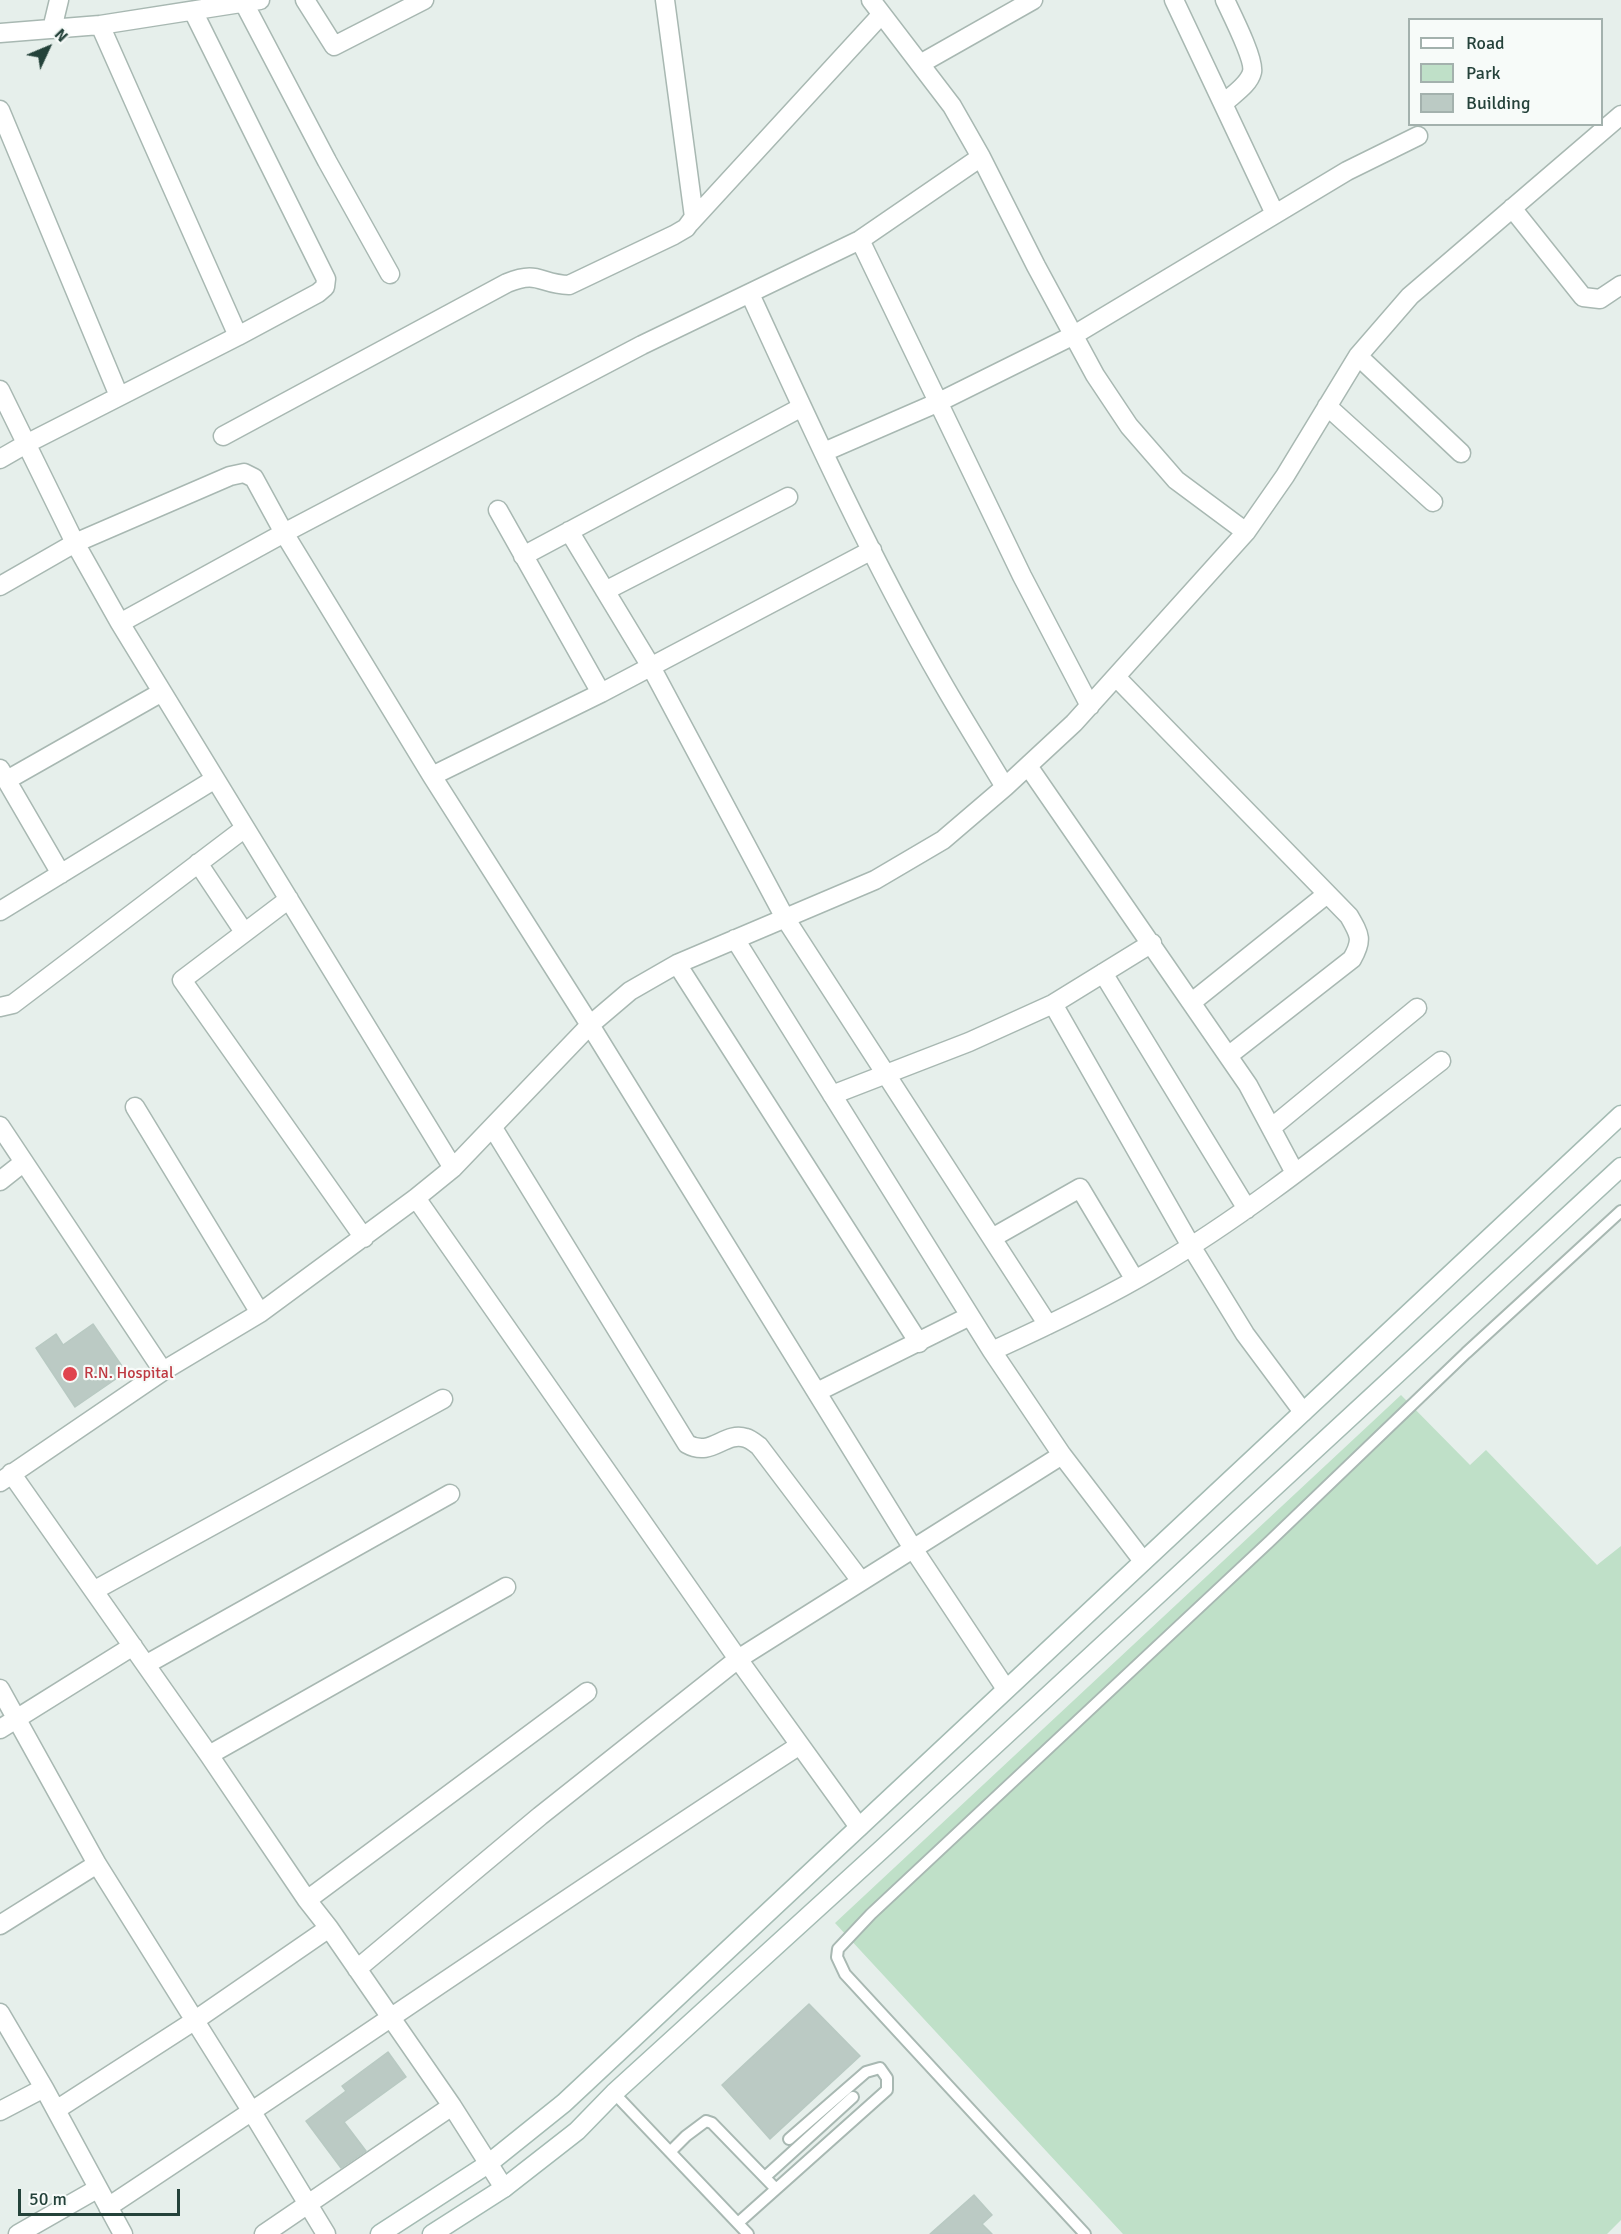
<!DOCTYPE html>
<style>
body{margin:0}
#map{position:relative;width:1621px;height:2234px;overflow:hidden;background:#e6efeb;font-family:Signika,sans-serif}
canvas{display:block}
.legend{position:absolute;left:1408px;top:18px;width:195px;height:108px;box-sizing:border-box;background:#f7fbf9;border:2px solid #a3b1ad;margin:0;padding:8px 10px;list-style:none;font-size:18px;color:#24423a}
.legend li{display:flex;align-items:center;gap:12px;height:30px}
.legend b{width:30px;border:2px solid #a3b1ad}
.north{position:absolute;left:18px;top:18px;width:60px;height:60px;-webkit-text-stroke:4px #f7fbf9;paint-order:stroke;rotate:46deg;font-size:16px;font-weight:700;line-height:24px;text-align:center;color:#24423a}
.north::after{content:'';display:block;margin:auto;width:21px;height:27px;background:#24423a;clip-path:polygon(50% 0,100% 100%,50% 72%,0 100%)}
.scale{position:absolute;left:18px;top:2189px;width:162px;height:27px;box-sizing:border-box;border:3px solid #24423a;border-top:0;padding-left:8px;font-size:18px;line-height:21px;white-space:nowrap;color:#24423a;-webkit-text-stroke:4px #f7fbf9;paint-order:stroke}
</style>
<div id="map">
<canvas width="1621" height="2234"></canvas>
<ul class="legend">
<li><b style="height:8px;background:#fff"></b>Road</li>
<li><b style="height:16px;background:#bfe0c8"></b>Park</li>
<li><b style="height:16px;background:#bbcac4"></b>Building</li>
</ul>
<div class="north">N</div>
<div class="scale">50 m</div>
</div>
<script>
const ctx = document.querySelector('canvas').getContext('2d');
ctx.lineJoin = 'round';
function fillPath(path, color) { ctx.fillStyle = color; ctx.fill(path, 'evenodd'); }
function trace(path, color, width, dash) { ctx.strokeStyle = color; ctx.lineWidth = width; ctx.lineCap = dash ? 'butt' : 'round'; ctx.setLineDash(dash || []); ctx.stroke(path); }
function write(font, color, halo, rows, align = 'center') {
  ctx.font = font + ' Signika,sans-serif'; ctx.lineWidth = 4.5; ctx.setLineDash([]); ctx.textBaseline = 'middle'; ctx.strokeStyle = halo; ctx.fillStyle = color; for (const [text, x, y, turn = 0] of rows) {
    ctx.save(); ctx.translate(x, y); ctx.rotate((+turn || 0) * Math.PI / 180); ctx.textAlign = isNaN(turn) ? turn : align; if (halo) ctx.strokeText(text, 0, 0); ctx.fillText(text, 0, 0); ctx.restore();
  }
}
fillPath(new Path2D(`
 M 1401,1395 L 1470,1465 L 1486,1450 L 1597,1565 L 1621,1546 L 1621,2220 L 1607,2234 L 1123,2234 L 835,1923 Z`), '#bfe0c8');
const building = new Path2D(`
 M 93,1324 L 126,1372 L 75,1407 L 36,1348 L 56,1334 L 63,1345 Z
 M 809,2004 L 860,2056 L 770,2139 L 722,2085 Z
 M 388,2052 L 406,2077 L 344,2122 L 366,2151 L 341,2168 L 306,2121 L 346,2091 L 342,2086 Z
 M 974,2195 L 992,2215 L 982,2224 L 992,2234 L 930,2234 Z`);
fillPath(building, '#bbcac4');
trace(building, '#b8c9c2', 1.5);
const lane = new Path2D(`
 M 614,2093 L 748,2234
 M 670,2152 L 686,2136 L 706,2121 L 712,2123 L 776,2189
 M 765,2177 L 853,2097
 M 738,2223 L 887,2090 L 887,2078 L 880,2068 L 866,2072 L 789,2139
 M 1085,2234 L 845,1974 L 837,1957 L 838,1949 L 871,1914 L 1270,1541 L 1466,1353 L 1621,1211`);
const street = new Path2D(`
 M 305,0 L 334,46 L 424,0
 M 871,0 L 952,106 L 981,157 L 1036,266 L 1095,375 L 1129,426 L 1176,480 L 1246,532
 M 1174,0 L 1275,214
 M 244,3 L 327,161 L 390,274
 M 193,11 L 326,279 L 325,287 L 318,293 L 238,336
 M 52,29 L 59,0
 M 0,33 L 100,25 L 260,0
 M 920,64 L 1033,0
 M 1223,104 C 1232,95 1249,85 1252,72 C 1255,60 1231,13 1225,0
 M 0,110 L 119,396
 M 1512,208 L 1583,297 L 1600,299 L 1621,285
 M 690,223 L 881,15
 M 860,240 L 1022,576 L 1090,706
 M 750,294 C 810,425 870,557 942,682 C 962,717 984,752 1005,787
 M 1358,356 L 1461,453
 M 0,390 L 75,543 L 120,623 L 453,1168
 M 1327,406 L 1433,502
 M 223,436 L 507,283 C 539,270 539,284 569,285 L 674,235 L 686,228 L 694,217 L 665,0
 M 824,452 L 939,402 L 1074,335 L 1347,171 L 1418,136
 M 0,459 L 26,444 L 238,336 L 100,25
 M 498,510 L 601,693
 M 569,531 L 650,665 L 785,918 L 1048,1325
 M 523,556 L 802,407
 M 0,586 L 75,543 L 230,476 L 244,473 L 254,478 L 284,533 L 432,776 L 590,1025 L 914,1550 L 1006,1689
 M 605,591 L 788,497
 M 120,623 L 284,533 L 642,345 L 860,240 L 981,157
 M 1116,677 L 1349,916 C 1360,935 1363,940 1352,959 L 1228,1056
 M 1028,766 L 1248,1085 L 1295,1173
 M 0,769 L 61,874
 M 432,776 L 601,693 L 872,550
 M 7,780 L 162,692
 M 198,863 L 244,932
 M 289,899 L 182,980 L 364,1238
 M 0,911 L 215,779
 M 735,939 L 992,1351
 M 677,964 L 919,1343
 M 1103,973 L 1247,1209
 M 1192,1002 L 1327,894
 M 1053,1004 L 1191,1246 L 1245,1334 L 1303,1412
 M 0,1007 L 13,1004 L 245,828
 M 832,1095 L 969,1042 L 1053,1004 L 1152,943
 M 135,1107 L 260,1313
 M 0,1126 L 163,1371
 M 493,1128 L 687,1444 C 712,1458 724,1431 746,1438 C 750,1439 755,1443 759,1446 L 861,1581
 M 1271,1128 L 1417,1008
 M 0,1181 L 24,1162
 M 416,1198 L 738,1659 L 859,1827
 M 992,1238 L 1080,1188 L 1135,1280
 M 817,1392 L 970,1316
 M 11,1473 L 209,1755 L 307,1900 L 329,1928 L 452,2106 L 504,2188
 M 0,1482 L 163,1371 L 260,1313 L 416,1198 L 453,1168 L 590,1025 L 630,991 L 677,964 L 875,880 L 943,840 L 1005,787 L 1074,723 L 1246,532 L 1285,476 L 1358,356 L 1410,296 L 1621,115
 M 1143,1561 L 1062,1455 L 992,1351 C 1047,1326 1102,1300 1154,1269 C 1256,1209 1347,1133 1441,1061
 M 95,1590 L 443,1399
 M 147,1664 L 450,1494
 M 0,1689 L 97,1864 L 252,2112 L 326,2234
 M 0,1729 L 133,1646
 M 209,1755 L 506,1587
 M 307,1900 L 587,1692
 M 0,1925 L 97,1864
 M 357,1969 L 540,1816 L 738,1659 L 1062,1455
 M 0,2013 L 44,2088 L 123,2234
 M 56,2110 L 194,2021 L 329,1928
 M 0,2111 L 44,2088
 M 108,2207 C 340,2054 567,1896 800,1745
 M 18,2234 L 97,2189
 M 264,2234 L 452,2106`);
const secondary = new Path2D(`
 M 380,2234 L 488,2164 L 564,2103 L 1621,1115
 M 432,2234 L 504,2188 L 577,2131 L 614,2093 L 881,1850 L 1621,1167`);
trace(lane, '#a8b8b2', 14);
trace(street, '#a8b8b2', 21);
trace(secondary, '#a4bbb3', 21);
trace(lane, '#fff', 10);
trace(street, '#fff', 18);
trace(secondary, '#fff', 18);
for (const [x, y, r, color] of [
 [70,1374,8,"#e0444e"]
]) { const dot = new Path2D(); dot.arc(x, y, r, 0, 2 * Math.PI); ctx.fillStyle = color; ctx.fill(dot); trace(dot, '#f7fbf9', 2); }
write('16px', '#be3a42', '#f7fbf9', [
 ["R.N. Hospital",84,1374]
], 'left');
</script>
